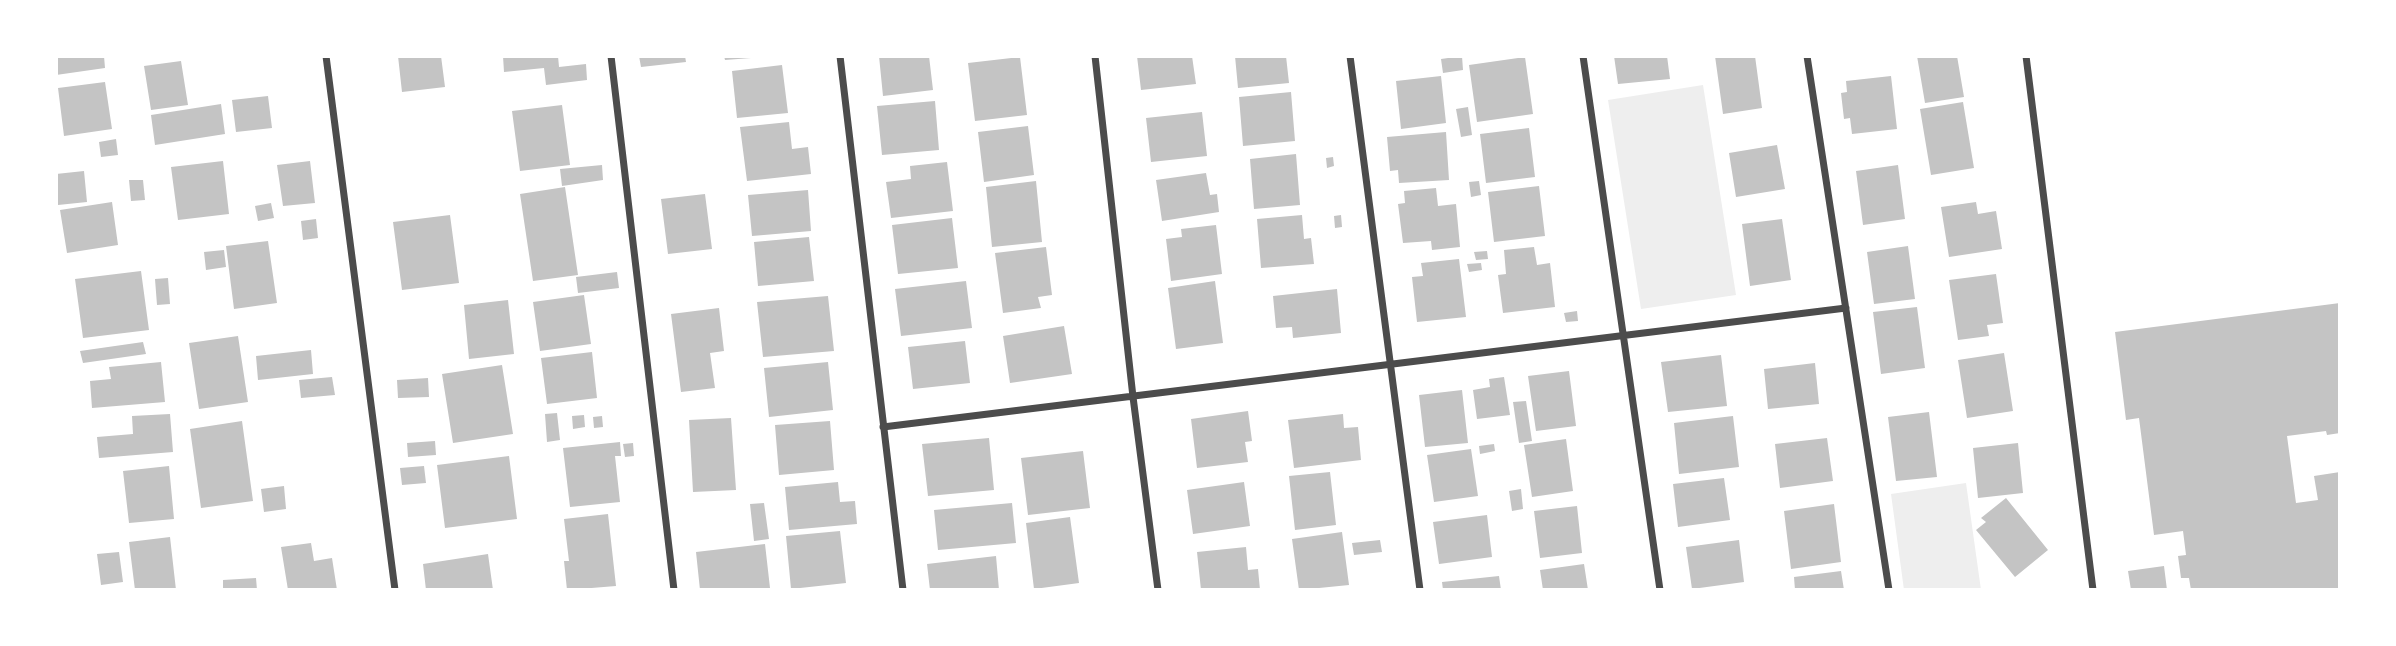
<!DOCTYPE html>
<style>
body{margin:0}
#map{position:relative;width:2396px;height:646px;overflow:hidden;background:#fff;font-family:"Playfair Display",serif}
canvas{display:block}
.frame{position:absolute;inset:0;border:58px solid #fff;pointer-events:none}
</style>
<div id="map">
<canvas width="2396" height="646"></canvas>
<div class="frame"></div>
</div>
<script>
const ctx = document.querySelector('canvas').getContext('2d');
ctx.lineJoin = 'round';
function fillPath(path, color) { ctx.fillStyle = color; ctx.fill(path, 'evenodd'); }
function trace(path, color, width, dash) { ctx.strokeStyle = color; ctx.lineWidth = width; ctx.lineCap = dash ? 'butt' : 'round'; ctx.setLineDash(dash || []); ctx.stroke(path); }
fillPath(new Path2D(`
 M 1703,85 L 1736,295 L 1641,309 L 1608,100 Z
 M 1966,483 L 1981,590 L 1904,590 L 1891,494 Z`), '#eee');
fillPath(new Path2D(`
 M 56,56 L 104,56 L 105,68 L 56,75 Z
 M 398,56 L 441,56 L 445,87 L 402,92 Z
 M 503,56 L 558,56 L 559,67 L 586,64 L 587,80 L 546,85 L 544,68 L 504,72 Z
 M 639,56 L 685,56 L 686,62 L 641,67 Z
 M 724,56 L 751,56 L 751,58 L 725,60 Z
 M 879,56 L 929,56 L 933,90 L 883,96 Z
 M 1137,56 L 1192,56 L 1196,84 L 1141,90 Z
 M 1235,56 L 1286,56 L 1289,83 L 1238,88 Z
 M 1462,56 L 1463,70 L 1443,73 L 1441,59 Z
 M 1614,56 L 1667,56 L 1670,79 L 1618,84 Z
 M 1715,56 L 1755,56 L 1762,108 L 1723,114 Z
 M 1917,56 L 1957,56 L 1964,97 L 1925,103 Z
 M 1020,57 L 1027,115 L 975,121 L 968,63 Z
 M 1525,57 L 1533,114 L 1477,122 L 1469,65 Z
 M 181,61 L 188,105 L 151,110 L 144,66 Z
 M 782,65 L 788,113 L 737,118 L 732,71 Z
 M 1441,76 L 1446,123 L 1401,129 L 1396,81 Z
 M 1891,76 L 1897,129 L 1852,134 L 1850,118 L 1844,119 L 1841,93 L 1847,92 L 1846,81 Z
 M 105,82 L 112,129 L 64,136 L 58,88 Z
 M 1291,92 L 1295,141 L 1243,146 L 1239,97 Z
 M 268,96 L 272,128 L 236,132 L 232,100 Z
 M 935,101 L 939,150 L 882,155 L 877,106 Z
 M 1963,102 L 1974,168 L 1931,175 L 1920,109 Z
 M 221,104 L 225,134 L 155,145 L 151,115 Z
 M 562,105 L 570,165 L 520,171 L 512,111 Z
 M 1468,107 L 1472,135 L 1461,137 L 1456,109 Z
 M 1202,112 L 1207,156 L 1151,162 L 1146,118 Z
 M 789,122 L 792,149 L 808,147 L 811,174 L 747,181 L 740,127 Z
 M 1028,126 L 1034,175 L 984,182 L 978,132 Z
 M 1529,128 L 1535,177 L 1486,183 L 1480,134 Z
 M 1446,132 L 1449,180 L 1399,183 L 1398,170 L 1390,171 L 1387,137 Z
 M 116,139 L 118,155 L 101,157 L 99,142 Z
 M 1777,145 L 1785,189 L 1736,197 L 1729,153 Z
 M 1296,154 L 1300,205 L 1254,209 L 1250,159 Z
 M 1333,157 L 1334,166 L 1327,168 L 1326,158 Z
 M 223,161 L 229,214 L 178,220 L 171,167 Z
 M 310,161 L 315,203 L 283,206 L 277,165 Z
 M 947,162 L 953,211 L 891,218 L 886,182 L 911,179 L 910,166 Z
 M 602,165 L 603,180 L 562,186 L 560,169 Z
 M 1898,165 L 1905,219 L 1863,225 L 1856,171 Z
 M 84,171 L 87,202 L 58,205 L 56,174 Z
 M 1206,173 L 1210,195 L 1217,194 L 1219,212 L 1162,221 L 1156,180 Z
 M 129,180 L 143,180 L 145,200 L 131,201 Z
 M 1036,181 L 1042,242 L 992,247 L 986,187 Z
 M 1479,181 L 1481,195 L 1471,197 L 1469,182 Z
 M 1539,186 L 1545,236 L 1494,242 L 1488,192 Z
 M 565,187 L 578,275 L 533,281 L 520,194 Z
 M 1436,188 L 1438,206 L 1456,204 L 1460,247 L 1432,250 L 1431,241 L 1403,243 L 1398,204 L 1405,203 L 1404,191 Z
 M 808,190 L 811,231 L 752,236 L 748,195 Z
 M 705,194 L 712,249 L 668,254 L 661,199 Z
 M 112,202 L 118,245 L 67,253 L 60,210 Z
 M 1976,202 L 1978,214 L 1996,211 L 2002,249 L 1949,257 L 1941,207 Z
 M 271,203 L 274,218 L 258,221 L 255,206 Z
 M 450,215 L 459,283 L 402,290 L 393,222 Z
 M 1302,215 L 1304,239 L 1311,238 L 1314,264 L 1261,268 L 1257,219 Z
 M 1341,215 L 1342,227 L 1335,228 L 1334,216 Z
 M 952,218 L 958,268 L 898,274 L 892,225 Z
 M 316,219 L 318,238 L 303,240 L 301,221 Z
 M 1782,219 L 1791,280 L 1750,286 L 1742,224 Z
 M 1216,225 L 1222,274 L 1171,281 L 1166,239 L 1182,237 L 1181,229 Z
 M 809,237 L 814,281 L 758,286 L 754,242 Z
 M 268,241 L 277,303 L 234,309 L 226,246 Z
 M 1908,246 L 1915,299 L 1874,304 L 1867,252 Z
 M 1046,247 L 1052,295 L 1038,297 L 1041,308 L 1003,313 L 995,253 Z
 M 1534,247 L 1537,265 L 1550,263 L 1555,307 L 1503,313 L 1498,275 L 1506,274 L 1504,250 Z
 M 224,250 L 226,267 L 206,270 L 204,252 Z
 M 1487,251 L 1488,259 L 1476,260 L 1474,252 Z
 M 1459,259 L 1466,317 L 1417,322 L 1412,277 L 1423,276 L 1421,263 Z
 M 1481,263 L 1482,270 L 1469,272 L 1467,264 Z
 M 141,271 L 149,330 L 83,338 L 75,279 Z
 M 617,272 L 619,288 L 578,293 L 576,277 Z
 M 1996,274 L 2003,323 L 1987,325 L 1989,336 L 1958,340 L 1949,280 Z
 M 168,278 L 170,304 L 157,305 L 155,279 Z
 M 966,281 L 972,328 L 901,336 L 895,289 Z
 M 1215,281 L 1223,343 L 1176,349 L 1168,288 Z
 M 1337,289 L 1341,333 L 1293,338 L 1292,327 L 1276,328 L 1273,296 Z
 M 584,295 L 591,344 L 540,351 L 533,302 Z
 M 828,296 L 834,351 L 763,357 L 757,302 Z
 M 508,300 L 514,354 L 469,359 L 464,305 Z
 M 2340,303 L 2340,433 L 2327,435 L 2326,431 L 2287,436 L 2296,503 L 2318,500 L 2314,476 L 2340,472 L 2340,590 L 2191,590 L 2189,578 L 2181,578 L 2178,556 L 2186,555 L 2183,531 L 2154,535 L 2139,418 L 2126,420 L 2115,332 Z
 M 1917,307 L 1925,368 L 1881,374 L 1873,312 Z
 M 719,308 L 724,351 L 710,353 L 715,388 L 681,392 L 671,314 Z
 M 1577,311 L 1578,321 L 1566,322 L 1564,313 Z
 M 1064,326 L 1072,374 L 1010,383 L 1003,336 Z
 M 238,336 L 248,402 L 199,409 L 189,343 Z
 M 965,341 L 970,383 L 913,389 L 908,347 Z
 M 143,342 L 146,354 L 83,363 L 80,351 Z
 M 311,350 L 313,374 L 258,380 L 256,356 Z
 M 592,352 L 597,398 L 547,404 L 541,358 Z
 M 2004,353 L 2013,411 L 1967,418 L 1958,360 Z
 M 1721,355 L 1727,406 L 1668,412 L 1661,362 Z
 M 161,362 L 165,402 L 92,408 L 90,381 L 111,379 L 109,367 Z
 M 828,362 L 833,410 L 769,417 L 764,368 Z
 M 1815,363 L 1819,404 L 1768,409 L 1764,369 Z
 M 502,365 L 513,434 L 453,443 L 442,374 Z
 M 1569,371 L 1576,426 L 1536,431 L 1528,376 Z
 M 332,377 L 335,395 L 301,398 L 299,380 Z
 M 1504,377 L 1510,415 L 1477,419 L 1473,390 L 1490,387 L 1489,379 Z
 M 428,378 L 429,397 L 398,398 L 397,380 Z
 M 1462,390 L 1468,443 L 1425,447 L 1419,395 Z
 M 1526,401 L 1532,441 L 1519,443 L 1513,402 Z
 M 1248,411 L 1252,441 L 1245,442 L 1248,462 L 1197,468 L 1191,419 Z
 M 1929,412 L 1937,477 L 1896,481 L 1888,417 Z
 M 557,413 L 560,440 L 547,442 L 545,414 Z
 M 170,414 L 173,452 L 99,458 L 97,437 L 133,434 L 132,416 Z
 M 1343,414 L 1344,428 L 1358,427 L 1361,460 L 1294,468 L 1288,420 Z
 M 584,415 L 585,427 L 573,429 L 572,416 Z
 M 602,416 L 603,427 L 594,428 L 593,417 Z
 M 1733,416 L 1739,467 L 1679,474 L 1674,423 Z
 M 731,418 L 736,490 L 693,492 L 689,420 Z
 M 242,421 L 253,501 L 201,508 L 190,429 Z
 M 830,421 L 834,470 L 779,475 L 775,425 Z
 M 989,438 L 994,490 L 928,496 L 922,444 Z
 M 1827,438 L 1833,481 L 1780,488 L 1775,444 Z
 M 1566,439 L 1573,491 L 1532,497 L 1524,445 Z
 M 435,441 L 436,455 L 408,457 L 407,443 Z
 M 620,442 L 621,456 L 615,456 L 620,502 L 570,507 L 563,448 Z
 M 633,443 L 634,456 L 625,457 L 623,444 Z
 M 2018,443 L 2023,493 L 1978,498 L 1973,448 Z
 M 1494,444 L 1495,451 L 1480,454 L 1479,446 Z
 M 1471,449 L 1478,496 L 1434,502 L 1427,455 Z
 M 1083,451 L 1090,508 L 1028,515 L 1021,458 Z
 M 509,456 L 517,519 L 445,528 L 437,465 Z
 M 169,466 L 174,519 L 129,523 L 123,471 Z
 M 424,466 L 426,483 L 402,485 L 400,468 Z
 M 1330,472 L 1336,525 L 1295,530 L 1289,476 Z
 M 1724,478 L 1730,520 L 1678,527 L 1673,484 Z
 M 838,482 L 840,502 L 855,501 L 857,524 L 789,530 L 785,487 Z
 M 1244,482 L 1250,526 L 1193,534 L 1187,490 Z
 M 284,486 L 286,509 L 264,512 L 261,489 Z
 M 1521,489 L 1523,509 L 1512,511 L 1509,491 Z
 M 2006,498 L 2048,550 L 2015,577 L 1976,530 L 1986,522 L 1981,518 Z
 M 764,503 L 769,539 L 754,541 L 750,504 Z
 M 1012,503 L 1016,543 L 938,550 L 934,510 Z
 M 1834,504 L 1841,562 L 1791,569 L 1784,511 Z
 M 1577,506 L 1582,553 L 1540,558 L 1534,511 Z
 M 608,514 L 616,586 L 567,590 L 564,561 L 569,561 L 564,519 Z
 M 1487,515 L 1492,557 L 1439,564 L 1433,522 Z
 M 1070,517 L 1079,583 L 1034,589 L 1026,523 Z
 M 840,531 L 846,583 L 791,589 L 786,536 Z
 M 1342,532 L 1349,585 L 1299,590 L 1292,539 Z
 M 170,537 L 176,590 L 135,590 L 129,542 Z
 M 1380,540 L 1382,552 L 1354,555 L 1352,543 Z
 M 1739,540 L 1744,582 L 1692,589 L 1686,547 Z
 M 311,543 L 314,561 L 332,558 L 337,590 L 288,590 L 281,547 Z
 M 765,544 L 770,588 L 700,590 L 696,552 Z
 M 1246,547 L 1248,570 L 1258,569 L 1260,590 L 1201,590 L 1197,552 Z
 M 119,552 L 123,582 L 101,585 L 97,554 Z
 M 488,554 L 493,590 L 426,590 L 423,564 Z
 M 996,556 L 999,590 L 930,590 L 927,564 Z
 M 1584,564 L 1588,590 L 1543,590 L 1540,570 Z
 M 2164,566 L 2167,590 L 2131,590 L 2128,571 Z
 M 1841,571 L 1844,590 L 1795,590 L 1794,577 Z
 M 1499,576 L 1501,590 L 1443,590 L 1442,582 Z
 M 256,578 L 257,590 L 223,590 L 223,580 Z`), '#c4c4c4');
trace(new Path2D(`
 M 326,56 L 395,590
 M 611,56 L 674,590
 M 840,56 L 903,590
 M 1095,56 L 1133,397 L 1158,590
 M 1350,56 L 1420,590
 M 1583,56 L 1660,590
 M 1807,56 L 1889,590
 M 2026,56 L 2093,590
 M 883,427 L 1846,308`), '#4c4c4c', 7);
</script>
